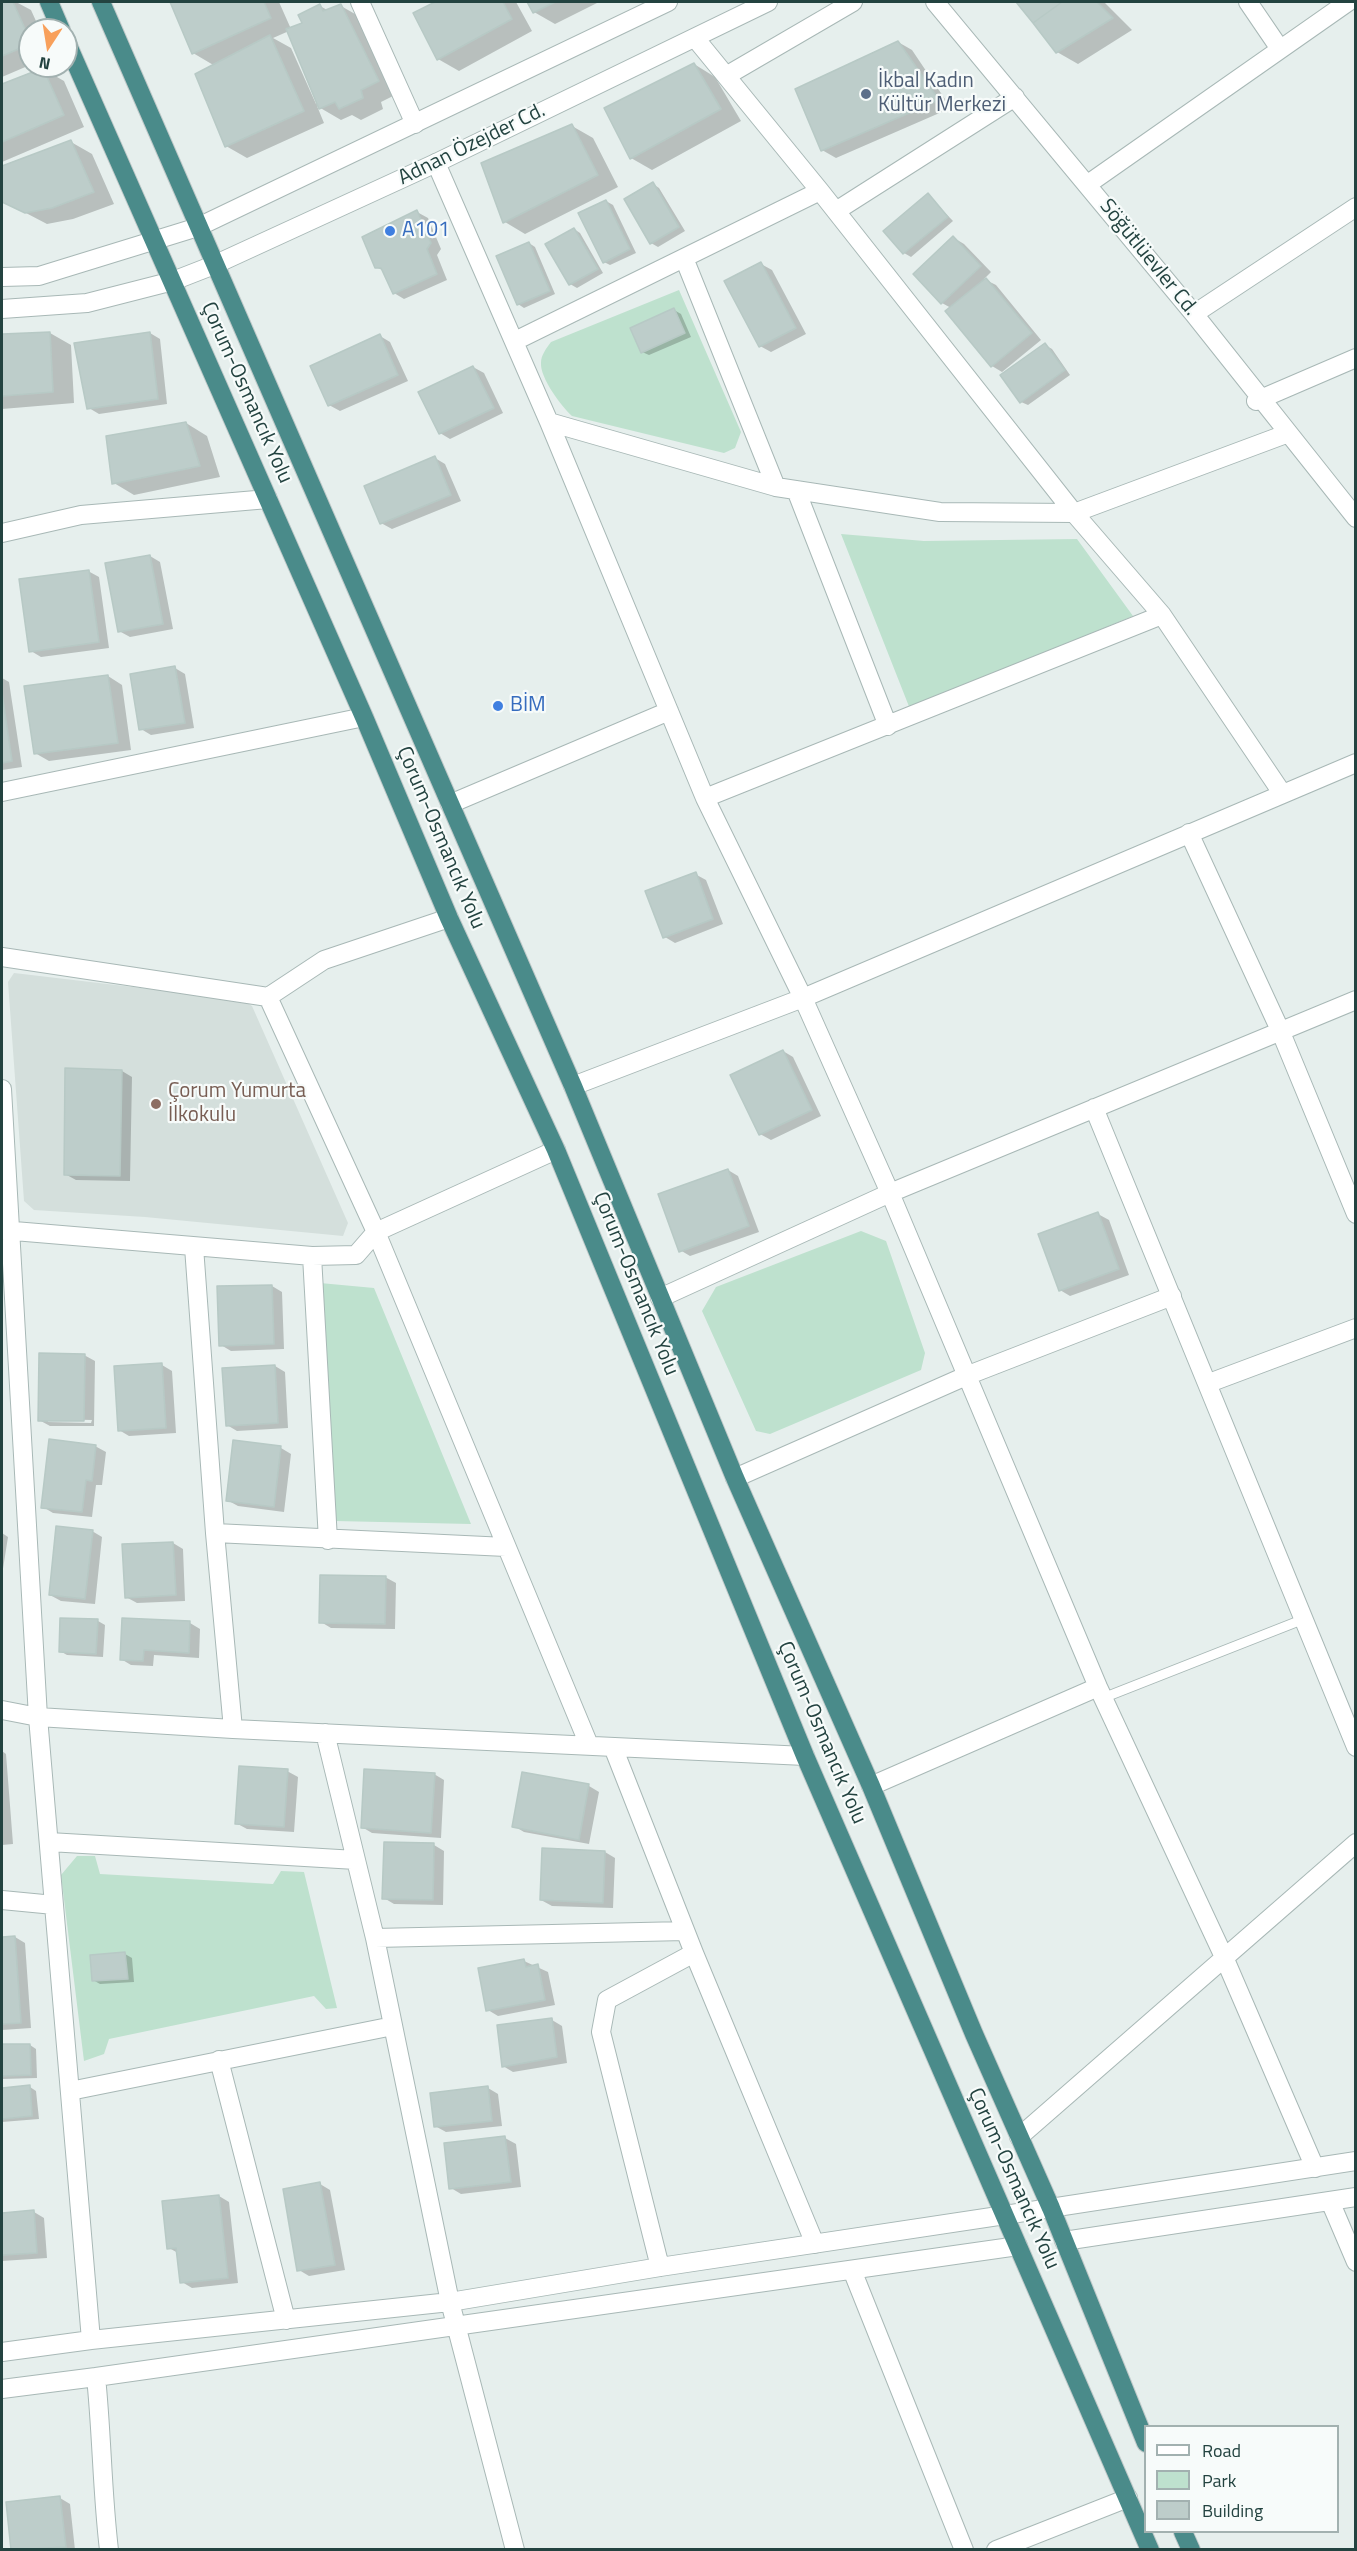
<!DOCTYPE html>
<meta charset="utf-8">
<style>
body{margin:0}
#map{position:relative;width:1357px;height:2551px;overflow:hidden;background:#e6efed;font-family:"Titillium Web",sans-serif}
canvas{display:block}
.frame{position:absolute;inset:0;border:3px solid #234340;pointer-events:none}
.legend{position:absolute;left:1144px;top:2425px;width:195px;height:108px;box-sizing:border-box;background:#f7fbfa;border:2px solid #a2b1b0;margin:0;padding:8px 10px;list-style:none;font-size:18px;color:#234340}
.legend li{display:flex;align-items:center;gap:12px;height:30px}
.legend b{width:30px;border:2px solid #a2b1b0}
.north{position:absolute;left:18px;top:18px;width:60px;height:60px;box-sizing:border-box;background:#f7fbfa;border:2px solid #a2b1b0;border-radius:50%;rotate:192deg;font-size:16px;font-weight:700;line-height:24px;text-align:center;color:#234340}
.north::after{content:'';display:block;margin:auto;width:21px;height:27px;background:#f8a05b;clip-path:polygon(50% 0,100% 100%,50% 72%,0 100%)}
</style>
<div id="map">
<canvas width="1357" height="2551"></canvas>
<div class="frame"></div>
<ul class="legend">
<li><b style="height:8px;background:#fff"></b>Road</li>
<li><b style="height:16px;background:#bee1ce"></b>Park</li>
<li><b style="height:16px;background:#bdcdca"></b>Building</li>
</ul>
<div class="north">N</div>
</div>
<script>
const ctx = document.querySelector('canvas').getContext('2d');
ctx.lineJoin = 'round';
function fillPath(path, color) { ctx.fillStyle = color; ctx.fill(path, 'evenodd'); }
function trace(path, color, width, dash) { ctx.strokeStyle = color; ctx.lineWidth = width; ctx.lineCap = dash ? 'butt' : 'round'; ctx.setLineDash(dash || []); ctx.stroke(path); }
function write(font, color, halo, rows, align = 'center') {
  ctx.font = font + ' "Titillium Web",sans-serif'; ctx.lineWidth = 4.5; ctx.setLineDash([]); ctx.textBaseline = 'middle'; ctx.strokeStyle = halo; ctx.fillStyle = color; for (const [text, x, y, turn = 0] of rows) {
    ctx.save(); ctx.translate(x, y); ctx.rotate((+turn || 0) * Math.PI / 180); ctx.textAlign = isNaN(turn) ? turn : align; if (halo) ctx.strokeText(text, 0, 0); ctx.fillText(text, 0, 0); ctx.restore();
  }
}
fillPath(new Path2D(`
 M 14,973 L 243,1000 L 252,1006 L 348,1223 L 343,1236 L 145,1217 L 34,1210 L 24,1201 L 8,982 Z`), '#d4dfdc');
fillPath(new Path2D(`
 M 679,290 L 741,432 L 735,448 L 724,453 L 572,416 C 562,407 540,378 541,363 C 541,355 546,349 551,342 Z
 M 841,534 L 924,541 L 1077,539 L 1133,616 L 910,709 Z
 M 861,1231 L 886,1241 L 925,1353 L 921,1370 L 770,1434 L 756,1431 L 702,1311 L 716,1287 Z
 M 320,1283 L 374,1288 L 471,1524 L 335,1521 Z
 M 77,1856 L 95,1856 L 100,1874 L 273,1884 L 281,1871 L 304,1872 L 337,2008 L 326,2009 L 314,1996 L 109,2039 L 104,2054 L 84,2061 L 61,1875 Z`), '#bee1ce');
fillPath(new Path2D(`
 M 2,2 L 16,2 L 31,10 L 40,30 L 30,30 L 30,65 L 2,77 Z
 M 172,2 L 279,2 L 291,29 L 305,24 L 320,6 L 329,11 L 341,6 L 362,18 L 399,93 L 381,102 L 383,109 L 361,120 L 352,115 L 341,120 L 317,106 L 324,123 L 247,158 L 226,146 L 215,66 L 193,53 ZM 289,31 L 318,103 L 316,104 L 291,48 L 273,38 Z
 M 439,2 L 516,2 L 532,31 L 459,71 L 438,59 L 415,14 Z
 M 529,2 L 599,2 L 555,24 L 534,12 Z
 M 1018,2 L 1104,2 L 1132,30 L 1078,64 L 1057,52 Z
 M 898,42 L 912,50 L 951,108 L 836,158 L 822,150 Z
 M 694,64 L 715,77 L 741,121 L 652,170 L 631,158 Z
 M 43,69 L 64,81 L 84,127 L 2,162 L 2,85 Z
 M 572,126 L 593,138 L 618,187 L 525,234 L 505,222 Z
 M 71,142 L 92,154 L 114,204 L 73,219 L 47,224 L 3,201 L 2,168 Z
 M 653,184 L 659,188 L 685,231 L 658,247 L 651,243 Z
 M 928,195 L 953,221 L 911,257 L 904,253 Z
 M 606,201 L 613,205 L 636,253 L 610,265 L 604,262 Z
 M 417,212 L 428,218 L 441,249 L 437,255 L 447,280 L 404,299 L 394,293 L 384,271 L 376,267 Z
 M 574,229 L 580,233 L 603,273 L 577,288 L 570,284 L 547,245 Z
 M 954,238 L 964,244 L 991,272 L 984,279 L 996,285 L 1041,340 L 1002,372 L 992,366 L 951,308 L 942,303 L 915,274 Z
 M 529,243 L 535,247 L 555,294 L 524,308 L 518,304 Z
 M 761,264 L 772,270 L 806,334 L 771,352 L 760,346 Z
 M 674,310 L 681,314 L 691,337 L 649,355 L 642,352 Z
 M 50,333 L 71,345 L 74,403 L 2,409 L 2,336 Z
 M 150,333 L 160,339 L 167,404 L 99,414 L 89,408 Z
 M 380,336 L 390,342 L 408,381 L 340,411 L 329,405 Z
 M 1045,345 L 1052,349 L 1070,375 L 1028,405 L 1021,402 Z
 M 473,367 L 484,373 L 503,413 L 450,439 L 440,433 Z
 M 186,423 L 207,436 L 220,477 L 134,495 L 114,483 Z
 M 435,458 L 445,464 L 461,501 L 392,529 L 381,523 Z
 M 150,556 L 160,562 L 173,629 L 130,637 L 119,631 Z
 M 88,571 L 99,577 L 109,648 L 41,657 L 31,651 Z
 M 175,668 L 185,674 L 194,728 L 151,735 L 141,729 Z
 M 108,676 L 122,685 L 131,750 L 49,761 L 35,753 Z
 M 2,678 L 9,682 L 22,767 L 2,770 Z
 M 695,874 L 706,880 L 723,924 L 675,943 L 665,937 Z
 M 783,1051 L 793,1057 L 821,1116 L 771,1140 L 760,1134 Z
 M 122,1071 L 132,1077 L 130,1181 L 76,1180 L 65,1174 Z
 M 728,1170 L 738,1176 L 759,1232 L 690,1256 L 680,1250 Z
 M 1098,1214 L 1109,1220 L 1129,1275 L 1070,1296 L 1060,1290 Z
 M 272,1286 L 282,1292 L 284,1349 L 231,1351 L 221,1345 Z
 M 84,1355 L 95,1361 L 94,1426 L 50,1426 L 39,1420 ZM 48,1419 L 92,1420 L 91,1423 L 48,1422 Z
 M 162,1365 L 172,1371 L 176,1433 L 129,1436 L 119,1430 Z
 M 275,1366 L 285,1372 L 288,1428 L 237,1431 L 227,1425 Z
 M 95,1446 L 106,1452 L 102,1485 L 96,1485 L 92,1517 L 53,1513 L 43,1507 Z
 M 281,1448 L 291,1454 L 284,1512 L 238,1506 L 227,1500 Z
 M 92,1531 L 102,1537 L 95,1604 L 61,1601 L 50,1595 Z
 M 2,1533 L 8,1537 L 2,1575 Z
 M 173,1543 L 183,1549 L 185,1601 L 137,1603 L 126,1597 Z
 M 385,1577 L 396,1583 L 395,1629 L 331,1628 L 321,1622 Z
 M 62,1619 L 98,1621 L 105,1625 L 103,1657 L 67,1655 L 60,1651 Z
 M 123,1619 L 190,1623 L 200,1629 L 199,1658 L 154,1655 L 153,1666 L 131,1665 L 121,1659 Z
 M 2,1751 L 6,1754 L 13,1844 L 2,1845 Z
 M 287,1771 L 298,1777 L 294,1832 L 247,1829 L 236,1823 Z
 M 434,1774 L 444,1780 L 441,1838 L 372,1833 L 362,1827 Z
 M 589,1786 L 599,1792 L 589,1844 L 524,1832 L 514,1826 Z
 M 434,1845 L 444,1851 L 443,1905 L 394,1904 L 384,1898 Z
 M 543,1849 L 605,1852 L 615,1858 L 613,1908 L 552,1906 L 541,1900 Z
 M 15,1937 L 25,1943 L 31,2028 L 2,2030 L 2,1938 Z
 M 125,1954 L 132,1958 L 134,1982 L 100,1984 L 93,1980 Z
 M 524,1961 L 548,1972 L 555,2005 L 498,2016 L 488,2010 Z
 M 552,2020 L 562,2026 L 567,2063 L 513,2072 L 503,2066 Z
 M 30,2045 L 36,2049 L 37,2078 L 2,2079 L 2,2046 Z
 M 30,2087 L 36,2091 L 39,2119 L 2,2122 L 2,2089 Z
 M 488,2088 L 498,2094 L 502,2126 L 446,2132 L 435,2126 Z
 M 505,2138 L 516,2144 L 521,2187 L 461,2194 L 451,2188 Z
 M 320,2184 L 330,2190 L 345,2270 L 309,2276 L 299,2270 Z
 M 219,2196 L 229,2202 L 238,2283 L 192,2288 L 182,2282 L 178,2253 L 169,2248 Z
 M 34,2212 L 44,2218 L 47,2258 L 2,2261 L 2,2214 Z
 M 60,2498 L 70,2504 L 75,2550 L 13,2550 Z`), '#0003');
const building = new Path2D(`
 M 2,2 L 13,2 L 30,40 L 30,44 L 2,56 Z
 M 170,2 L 264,2 L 271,18 L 192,54 Z
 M 435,2 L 503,2 L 512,19 L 437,60 L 413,13 Z
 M 527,2 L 555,2 L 533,13 Z
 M 1016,2 L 1062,2 L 1033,23 Z
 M 1062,2 L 1097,2 L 1113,18 L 1056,53 L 1033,23 Z
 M 320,4 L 323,11 L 341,4 L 379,81 L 361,90 L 363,98 L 339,109 L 335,102 L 319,109 L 286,29 L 302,23 L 298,15 Z
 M 270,35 L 304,111 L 225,147 L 195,74 Z
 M 898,41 L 939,100 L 821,151 L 795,89 Z
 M 694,63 L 721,109 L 630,159 L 604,108 Z
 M 43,68 L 64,115 L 2,142 L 2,84 Z
 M 572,124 L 598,175 L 503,223 L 481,163 Z
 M 71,140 L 94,192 L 52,208 L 25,213 L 2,202 L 2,166 Z
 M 653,182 L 679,227 L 650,244 L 624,199 Z
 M 928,193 L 948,217 L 903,254 L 883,231 Z
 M 606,200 L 630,249 L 603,263 L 578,213 Z
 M 417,210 L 431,243 L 427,249 L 437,274 L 393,294 L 381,268 L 375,268 L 362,237 Z
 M 574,228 L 598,269 L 569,285 L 545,244 Z
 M 953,236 L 981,266 L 941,304 L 913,274 Z
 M 529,242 L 550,291 L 517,305 L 496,256 Z
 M 761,262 L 796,328 L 759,347 L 724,281 Z
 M 986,278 L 1032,333 L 991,367 L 945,311 Z
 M 674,308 L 685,333 L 641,353 L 630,328 Z
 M 50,332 L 53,392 L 2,396 L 2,334 Z
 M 150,332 L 158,399 L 87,409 L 74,343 Z
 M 380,334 L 398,375 L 328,406 L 310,366 Z
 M 1045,343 L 1065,370 L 1020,403 L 1000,375 Z
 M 473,366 L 494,408 L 439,434 L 418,392 Z
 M 186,422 L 200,466 L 112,484 L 106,436 Z
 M 435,456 L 451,495 L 380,524 L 364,486 Z
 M 150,555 L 163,624 L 118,632 L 105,563 Z
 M 89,570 L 99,642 L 29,652 L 19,579 Z
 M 175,666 L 185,723 L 139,730 L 130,674 Z
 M 108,675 L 118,743 L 34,754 L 24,686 Z
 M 2,693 L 12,761 L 2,763 Z
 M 696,872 L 713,919 L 663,938 L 645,891 Z
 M 783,1050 L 812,1110 L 759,1135 L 730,1075 Z
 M 65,1068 L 122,1070 L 120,1176 L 64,1175 Z
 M 728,1169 L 749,1226 L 679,1252 L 658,1194 Z
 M 1098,1212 L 1119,1269 L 1059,1291 L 1038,1234 Z
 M 272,1285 L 274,1344 L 219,1346 L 217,1286 Z
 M 39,1353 L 85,1354 L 84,1421 L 38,1421 Z
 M 162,1363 L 166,1428 L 118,1431 L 114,1366 Z
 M 275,1365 L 278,1423 L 226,1426 L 222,1368 Z
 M 49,1439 L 96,1445 L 92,1481 L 86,1480 L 82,1512 L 41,1508 Z
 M 233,1440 L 281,1446 L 274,1507 L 226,1501 Z
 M 56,1526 L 93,1530 L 85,1599 L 49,1595 Z
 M 173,1542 L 176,1595 L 125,1598 L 122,1544 Z
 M 320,1575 L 386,1576 L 385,1624 L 319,1623 Z
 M 60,1618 L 98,1619 L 96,1654 L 59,1652 Z
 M 122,1618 L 190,1621 L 189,1653 L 144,1650 L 143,1661 L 120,1660 Z
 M 239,1766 L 288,1769 L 284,1827 L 235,1824 Z
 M 364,1769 L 435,1773 L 431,1833 L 361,1828 Z
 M 522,1772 L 589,1784 L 579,1840 L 512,1827 Z
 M 384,1842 L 434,1843 L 433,1900 L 382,1899 Z
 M 542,1848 L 605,1851 L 603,1903 L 540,1900 Z
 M 15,1936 L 21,2023 L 2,2024 L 2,1937 Z
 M 125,1952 L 128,1979 L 92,1981 L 90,1955 Z
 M 524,1959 L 526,1967 L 538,1964 L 545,2000 L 486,2011 L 478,1968 Z
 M 552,2018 L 557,2057 L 502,2067 L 497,2025 Z
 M 2,2044 L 30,2044 L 31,2075 L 2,2076 Z
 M 30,2085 L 32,2116 L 2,2119 L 2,2088 Z
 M 488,2086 L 492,2121 L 434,2127 L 430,2093 Z
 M 505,2136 L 511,2182 L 449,2189 L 444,2143 Z
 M 320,2182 L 335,2265 L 297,2271 L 283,2189 Z
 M 219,2195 L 228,2278 L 180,2283 L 176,2248 L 167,2249 L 162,2201 Z
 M 34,2210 L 37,2253 L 2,2255 L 2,2213 Z
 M 60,2496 L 66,2547 L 11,2550 L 6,2502 Z`);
fillPath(building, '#bdcdca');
trace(building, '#b7c9c5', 1.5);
const service = new Path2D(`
 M 1103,1698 L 1304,1619`);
const minor = new Path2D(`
 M 360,2 L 415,124
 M 935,2 L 1194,314 L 1356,518
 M 1248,2 L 1280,49
 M 695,38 L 820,191 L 1074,513 L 1162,615 L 1282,793
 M 726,76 L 853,2
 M 436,163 L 549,422 L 705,798 L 803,998 L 890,1193 L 1098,1687 L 1224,1957 L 1315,2168
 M 1088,184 L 1348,2
 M 836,211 L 1015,97
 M 684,258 L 776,487
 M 1194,314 L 1356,207
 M 515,341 L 820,191
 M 1256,401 L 1356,358
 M 549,422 L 776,487 L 940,512 L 1074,513 L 1286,434
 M 796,490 L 888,726
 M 2,533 L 81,515 L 268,499
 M 2,792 L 364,717
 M 705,798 L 1162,615
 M 450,804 L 669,711
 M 1189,833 L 1280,1030 L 1356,1214
 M 2,957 L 268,997 L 324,960 L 449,918
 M 268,997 L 376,1232 L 589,1745
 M 573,1086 L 803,998 L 1356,763
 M 2,1089 L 38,1717 L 91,2340
 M 1094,1108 L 1356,1747
 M 2,1230 L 312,1256 L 356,1255 L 376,1232 L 556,1150
 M 194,1247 L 215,1533 L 233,1729
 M 312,1256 L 328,1540
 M 660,1298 L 890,1193 L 1356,1000
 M 1209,1383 L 1356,1328
 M 735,1478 L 966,1376 L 1172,1296
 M 215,1533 L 506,1547
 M 2,1710 L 38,1717 L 233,1729 L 805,1756
 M 325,1733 L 375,1938 L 450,2302 L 515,2550
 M 613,1747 L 694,1953 L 815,2244
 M 871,1786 L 1098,1687
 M 49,1842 L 356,1860
 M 2,1900 L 54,1905
 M 375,1938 L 685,1931
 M 219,2060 L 286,2320
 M 70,2091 L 393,2026
 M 1019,2137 L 1356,1843
 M 1330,2201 L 1356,2262
 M 1064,2241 L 1356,2197
 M 660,2267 L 601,2032 L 607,2000 L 694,1953
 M 852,2270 L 964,2550
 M 2,2352 L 91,2340 L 450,2302 L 660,2267 L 1005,2215
 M 96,2377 L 1018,2246
 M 2,2389 L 96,2377 C 102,2435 102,2492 109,2550
 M 996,2550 L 1128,2498`);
const tertiary = new Path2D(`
 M 2,277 L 39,276 L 198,227 L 668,2
 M 2,309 L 87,303 L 173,281 L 214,265 L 436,163 L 768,2
 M 1005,2215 L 1356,2161`);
const trunk = new Path2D(`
 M 49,2 L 61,30
 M 101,2 L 573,1086 L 735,1478 L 871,1786 L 974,2034 L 1051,2208 L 1146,2443
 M 66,41 L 364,717 L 449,918 L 556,1150 L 805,1756 L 1150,2550
 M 1183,2532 L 1191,2550`);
trace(service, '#a8b8b6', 11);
trace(minor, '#a8b8b6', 20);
trace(tertiary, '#a8b8b6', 20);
trace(trunk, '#c1caca', 20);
trace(service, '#fff', 9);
trace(minor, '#fff', 18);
trace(tertiary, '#fff', 18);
trace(trunk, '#4a8b8a', 18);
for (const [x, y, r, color] of [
 [866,94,6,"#5c6f8a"],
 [390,231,6,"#3f7fe0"],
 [498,706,6,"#3f7fe0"],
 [156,1104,6,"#8d6e63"]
]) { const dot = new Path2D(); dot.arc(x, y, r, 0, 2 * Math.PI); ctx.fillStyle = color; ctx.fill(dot); trace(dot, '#f7fbfa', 2); }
write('21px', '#4e5e75', '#f7fbfa', [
 ["İkbal Kadın",878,82],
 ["Kültür Merkezi",878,106]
], 'left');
write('21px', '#234340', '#f7fbfa', [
 ["Adnan Özejder Cd.",472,145,-26],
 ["Söğütlüevler Cd.",1148,258,51],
 ["Çorum-Osmancık Yolu",246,393,66],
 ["Çorum-Osmancık Yolu",440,838,67],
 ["Çorum-Osmancık Yolu",635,1284,68],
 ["Çorum-Osmancık Yolu",821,1733,67],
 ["Çorum-Osmancık Yolu",1013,2179,66]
]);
write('21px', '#366cbe', '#f7fbfa', [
 ["A101",402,231],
 ["BİM",510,706]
], 'left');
write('21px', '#785e54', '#f7fbfa', [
 ["Çorum Yumurta",168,1092],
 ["İlkokulu",168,1116]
], 'left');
</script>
